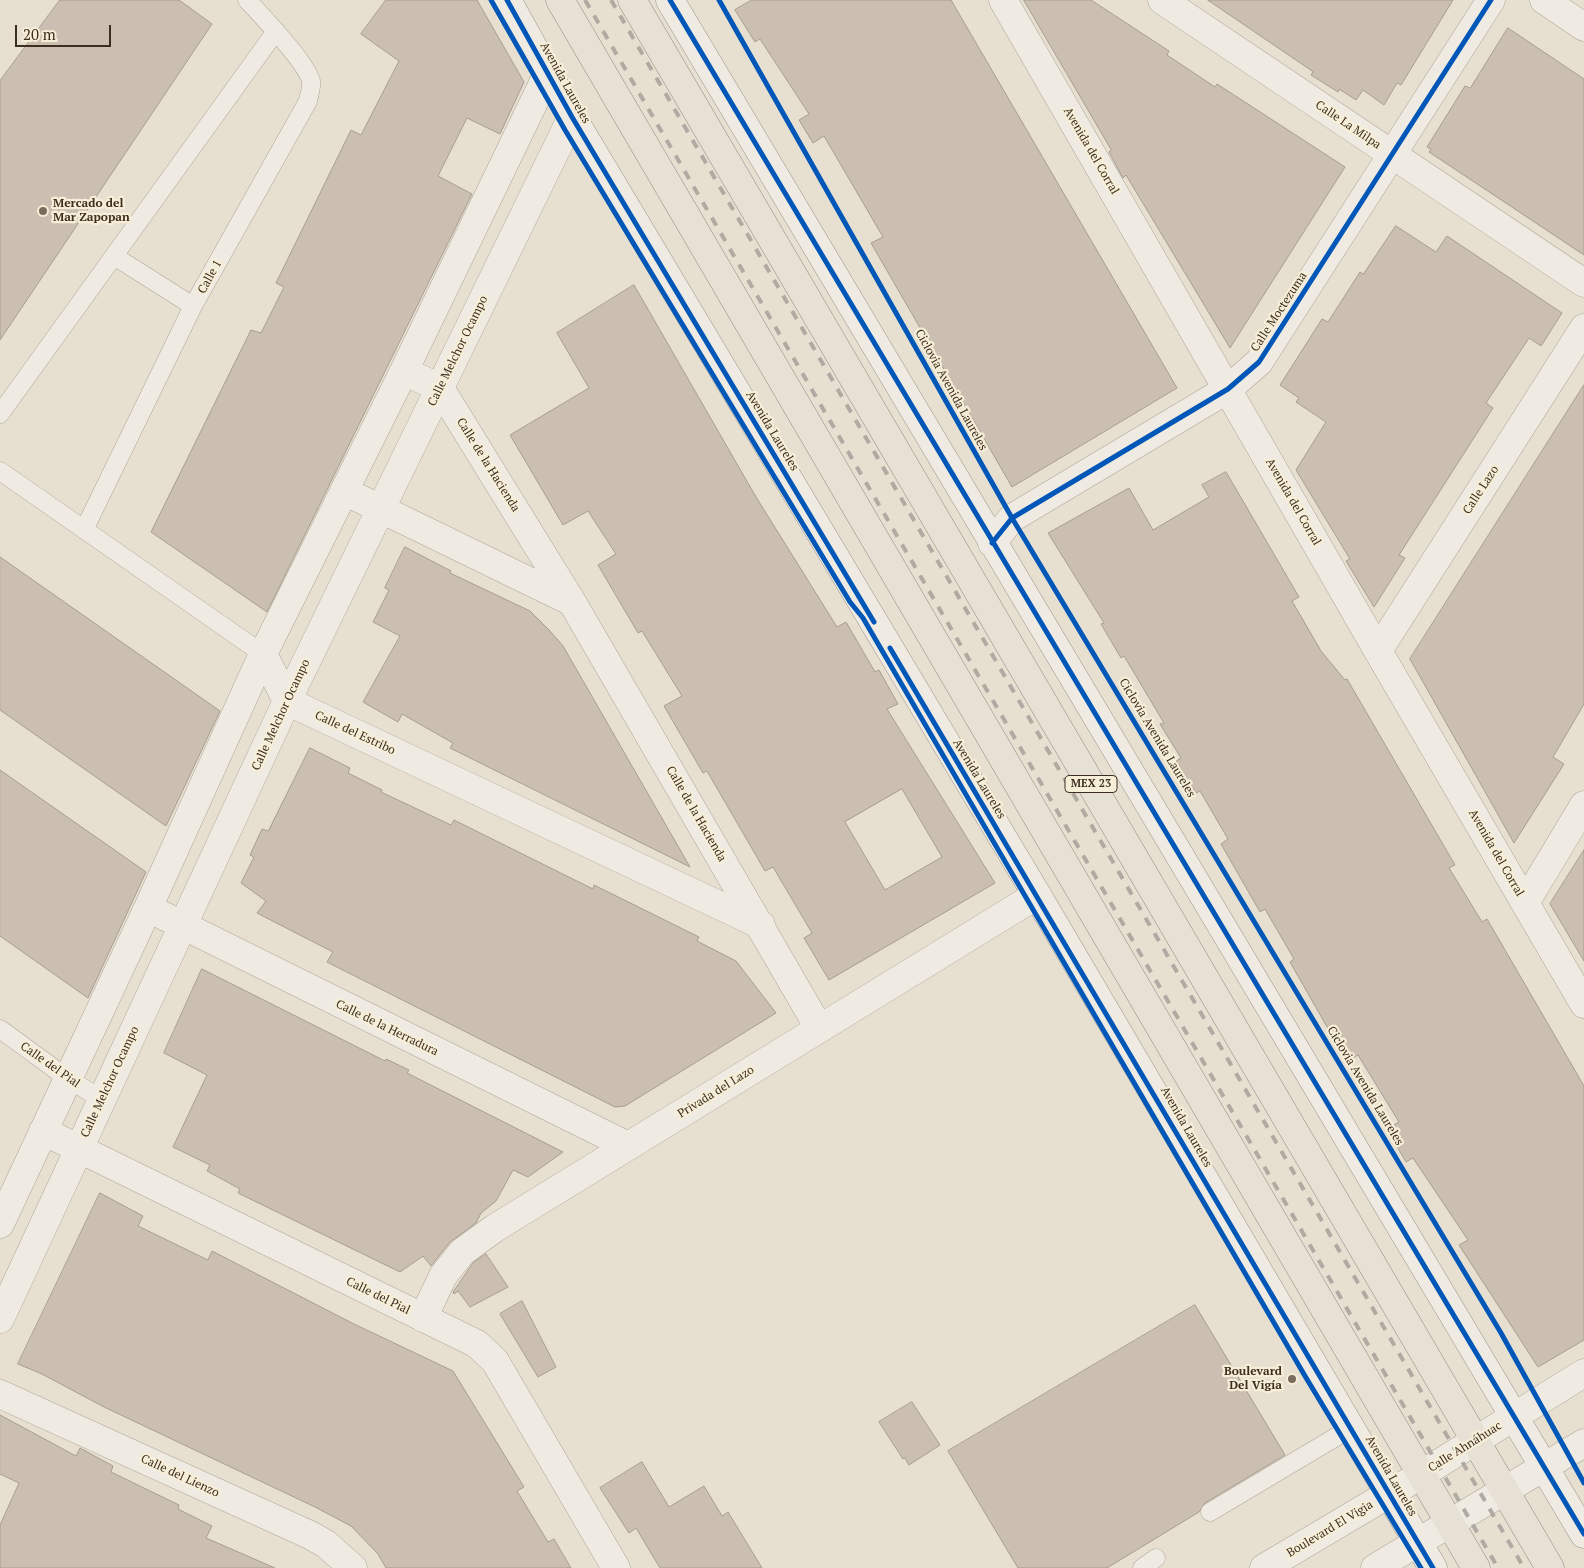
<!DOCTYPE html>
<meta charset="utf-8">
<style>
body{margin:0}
#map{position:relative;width:1584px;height:1568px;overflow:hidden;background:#e7e0d1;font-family:"PT Serif",serif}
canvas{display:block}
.scale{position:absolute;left:15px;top:25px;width:96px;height:22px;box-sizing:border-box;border:2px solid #3d2e20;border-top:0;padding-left:6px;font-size:15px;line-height:18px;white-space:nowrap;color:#3d2e20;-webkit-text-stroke:4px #f7eed8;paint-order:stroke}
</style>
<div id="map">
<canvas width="1584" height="1568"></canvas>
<div class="scale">20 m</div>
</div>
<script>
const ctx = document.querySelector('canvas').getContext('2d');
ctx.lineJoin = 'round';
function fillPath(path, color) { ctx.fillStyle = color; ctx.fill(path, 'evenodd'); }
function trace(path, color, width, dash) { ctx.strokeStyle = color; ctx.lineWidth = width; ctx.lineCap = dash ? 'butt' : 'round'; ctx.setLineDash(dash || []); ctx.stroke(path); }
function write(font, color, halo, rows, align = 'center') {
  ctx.font = font + ' "PT Serif",serif'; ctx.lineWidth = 4.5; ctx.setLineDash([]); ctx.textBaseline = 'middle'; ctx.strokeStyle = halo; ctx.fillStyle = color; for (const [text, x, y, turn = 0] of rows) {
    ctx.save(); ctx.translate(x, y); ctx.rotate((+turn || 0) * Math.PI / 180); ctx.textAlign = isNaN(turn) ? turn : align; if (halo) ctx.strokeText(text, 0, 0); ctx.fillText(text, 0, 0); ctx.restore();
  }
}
const building = new Path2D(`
 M 60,0 L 179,0 L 212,24 L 0,340 L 0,81 Z
 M 386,0 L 477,0 L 524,82 L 500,134 L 467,118 L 438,176 L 472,194 L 267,612 L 151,532 L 251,330 L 261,333 L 284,287 L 276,283 L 351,130 L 361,135 L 399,61 L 361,34 Z
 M 752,0 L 951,0 L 1177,388 L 1012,487 L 871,243 L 883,237 L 824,136 L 813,143 L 799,120 L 809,114 L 760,39 L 755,42 L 735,10 Z
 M 1024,0 L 1091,0 L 1169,51 L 1167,55 L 1215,87 L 1217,84 L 1345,167 L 1230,348 L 1126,175 L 1123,178 L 1109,152 L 1111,150 Z
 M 1208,0 L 1453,0 L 1401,85 L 1397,83 L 1384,105 L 1363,90 L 1356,100 L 1339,89 L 1338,92 L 1311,75 L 1313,72 Z
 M 1508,28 L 1584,79 L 1584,255 L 1429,152 L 1431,149 L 1427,147 L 1465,86 L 1470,88 Z
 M 1396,226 L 1436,252 L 1447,236 L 1562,313 L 1541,346 L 1529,338 L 1486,403 L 1493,408 L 1399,555 L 1405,558 L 1374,607 L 1346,561 L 1350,559 L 1296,470 L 1326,422 L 1296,402 L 1299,398 L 1280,385 L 1322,319 L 1328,322 L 1360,272 L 1363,274 Z
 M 634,285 L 756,497 L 837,627 L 846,622 L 875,672 L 879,670 L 898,704 L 887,709 L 995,883 L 829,980 L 804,938 L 812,933 L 773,867 L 765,871 L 707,771 L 703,773 L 664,706 L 682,696 L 642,631 L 638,633 L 598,565 L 616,554 L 588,511 L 563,525 L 510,435 L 589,388 L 557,333 ZM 902,789 L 942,857 L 885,890 L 845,822 Z
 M 1584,385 L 1584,704 L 1553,757 L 1564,764 L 1514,843 L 1410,659 Z
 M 1226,472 L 1299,597 L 1292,601 L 1321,651 L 1345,680 L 1347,679 L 1455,865 L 1449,868 L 1482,922 L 1487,919 L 1584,1086 L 1584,1340 L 1538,1367 L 1459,1245 L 1468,1240 L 1413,1158 L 1406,1162 L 1387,1129 L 1399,1122 L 1358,1055 L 1347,1062 L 1290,962 L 1294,959 L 1265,909 L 1260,912 L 1221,844 L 1228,839 L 1200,791 L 1196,793 L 1176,761 L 1181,758 L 1160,724 L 1164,723 L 1124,656 L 1121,658 L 1101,624 L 1104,623 L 1048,533 L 1129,488 L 1153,530 L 1209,497 L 1202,485 Z
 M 405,547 L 451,571 L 450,573 L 530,611 L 550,631 L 563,646 L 690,867 L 450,748 L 453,743 L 402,714 L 398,722 L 363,702 L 400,636 L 373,622 L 389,590 L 385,588 Z
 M 0,557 L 220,711 L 166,826 L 0,710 Z
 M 310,748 L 350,768 L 348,773 L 382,790 L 381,792 L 451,825 L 454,820 L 593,889 L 594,885 L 699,937 L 697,941 L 736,961 L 776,1013 L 625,1106 L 615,1107 L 327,962 L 333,952 L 257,913 L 266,901 L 241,883 L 254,857 L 250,855 L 262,829 L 268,831 Z
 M 0,770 L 146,872 L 88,998 L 0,936 Z
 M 1584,850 L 1584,961 L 1550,904 Z
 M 202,969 L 385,1061 L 386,1059 L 409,1070 L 407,1073 L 563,1152 L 528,1177 L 513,1170 L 496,1201 L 481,1213 L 476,1223 L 450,1242 L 431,1266 L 423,1256 L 400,1272 L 238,1193 L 240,1189 L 207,1171 L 210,1165 L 173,1147 L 207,1075 L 164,1053 Z
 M 100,1193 L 143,1216 L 138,1226 L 208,1260 L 212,1251 L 352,1323 L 453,1371 L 524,1487 L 517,1491 L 548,1542 L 554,1539 L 571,1568 L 386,1568 L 378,1554 L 351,1526 L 315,1507 L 102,1406 L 42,1374 L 18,1364 Z
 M 486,1254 L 508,1287 L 470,1307 L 458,1291 L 454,1294 L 453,1292 L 473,1263 Z
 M 522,1301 L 556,1367 L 538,1377 L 500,1314 Z
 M 1195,1305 L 1285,1455 L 1205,1503 L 1199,1512 L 1107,1568 L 1018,1568 L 948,1451 Z
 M 912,1402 L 940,1445 L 909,1465 L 905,1458 L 903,1459 L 879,1422 Z
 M 0,1415 L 76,1456 L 80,1448 L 113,1466 L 111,1472 L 179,1505 L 178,1509 L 212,1526 L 206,1538 L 275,1568 L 0,1568 L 0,1525 L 19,1483 L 0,1474 Z
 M 642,1462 L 669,1507 L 704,1486 L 722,1516 L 728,1512 L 762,1568 L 660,1568 L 636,1528 L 629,1533 L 600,1488 Z`);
fillPath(building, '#cbbfb2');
trace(building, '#a89c90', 1);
const service = new Path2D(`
 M 114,256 L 193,306
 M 0,414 L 276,31
 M 0,471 L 263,654
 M 84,530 L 193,306 L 308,101 C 309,95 312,87 311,81 C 306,62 262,16 247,0
 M 0,1029 L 67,1078 L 101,1099
 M 1210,1512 L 1351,1428
 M 1142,1568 L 1156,1558`);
const minor = new Path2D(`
 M 1003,0 L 1378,651 L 1584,1004
 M 1162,0 L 1584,283
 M 1544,0 L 1584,27
 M 404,371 L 440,388 L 572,602 L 819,1028
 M 344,491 L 572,602
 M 992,543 L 1012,518 L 1228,389 L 1259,362 L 1491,0
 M 1378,651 L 1584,328
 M 263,654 L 287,701 L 761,925
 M 1525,903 L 1584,805
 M 148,908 L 628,1146
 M 43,1131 L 477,1344 L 495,1361 L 616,1568
 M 0,1224 L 148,908 L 263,654 L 404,371 L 548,73
 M 423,1318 L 443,1276 L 462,1252 L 495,1228 L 1037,895
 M 0,1319 L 287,701 L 572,117
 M 0,1394 L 310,1535 L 326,1544 L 353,1568
 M 1264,1568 L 1414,1479 L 1584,1373
 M 1375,1568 L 1584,1443`);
const secondary = new Path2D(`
 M 507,0 L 572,117 L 1037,895 L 1433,1568
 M 670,0 L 1584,1534`);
const primary = new Path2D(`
 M 560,0 L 1476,1568
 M 632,0 L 1550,1568`);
trace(service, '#ada599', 19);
trace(minor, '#ada599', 29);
trace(secondary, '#9c958a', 29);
trace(primary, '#928b80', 29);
trace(service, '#efebe3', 18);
trace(minor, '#efebe3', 28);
trace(secondary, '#efebe3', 28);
trace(primary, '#e6e1d4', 28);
trace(new Path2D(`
 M 585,0 L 1498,1568
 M 611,0 L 1524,1568`), '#afaaa2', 4, [9, 9]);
trace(new Path2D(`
 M 491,0 L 565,130 L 850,602 L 863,618 L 1305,1376 L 1421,1568
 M 507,0 L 572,117 L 874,622
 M 670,0 L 1584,1534
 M 719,0 L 1012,518 L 1501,1333 L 1584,1483
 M 992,543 L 1012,518 L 1228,389 L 1259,362 L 1491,0
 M 890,648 L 1433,1568`), '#0057b8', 5);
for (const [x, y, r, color] of [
 [43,211,5,"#786c5e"],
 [1292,1379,5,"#786c5e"]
]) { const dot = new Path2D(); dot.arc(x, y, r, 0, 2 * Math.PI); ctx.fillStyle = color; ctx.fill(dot); trace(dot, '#f7eed8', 2); }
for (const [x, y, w] of [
 [1091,784,52]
]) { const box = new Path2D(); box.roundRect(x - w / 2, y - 8.5, w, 17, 4); ctx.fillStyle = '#f7eed8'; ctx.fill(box); trace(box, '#3d2e20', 1); }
write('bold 11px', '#3d2e20', null, [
 ["MEX 23",1091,784]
]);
write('12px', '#3d2e20', '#f7eed8', [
 ["Avenida Laureles",565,83,61],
 ["Calle La Milpa",1348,125,34],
 ["Avenida del Corral",1091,151,60],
 ["Calle 1",210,277,-61],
 ["Calle Moctezuma",1279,312,-57],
 ["Calle Melchor Ocampo",458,351,-64],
 ["Ciclovia Avenida Laureles",951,390,61],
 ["Avenida Laureles",772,431,59],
 ["Calle de la Hacienda",488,465,58],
 ["Calle Lazo",1481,490,-57],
 ["Avenida del Corral",1293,502,60],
 ["Calle Melchor Ocampo",281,715,-65],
 ["Calle del Estribo",355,733,25],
 ["Ciclovia Avenida Laureles",1157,738,59],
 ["Avenida Laureles",979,779,59],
 ["Calle de la Hacienda",696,814,60],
 ["Avenida del Corral",1496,853,60],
 ["Calle de la Herradura",387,1028,26],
 ["Calle del Pial",50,1065,35],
 ["Calle Melchor Ocampo",110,1082,-65],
 ["Ciclovia Avenida Laureles",1365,1086,59],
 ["Privada del Lazo",716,1092,-32],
 ["Avenida Laureles",1186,1127,60],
 ["Calle del Pial",378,1296,26],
 ["Calle Ahnáhuac",1465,1447,-32],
 ["Calle del Lienzo",180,1476,25],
 ["Avenida Laureles",1391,1476,60],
 ["Boulevard El Vigia",1330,1529,-31]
]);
write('bold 12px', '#3d2e20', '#f7eed8', [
 ["Mercado del",53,204],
 ["Mar Zapopan",53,218],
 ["Boulevard",1282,1372,"right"],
 ["Del Vigía",1282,1386,"right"]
], 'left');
</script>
